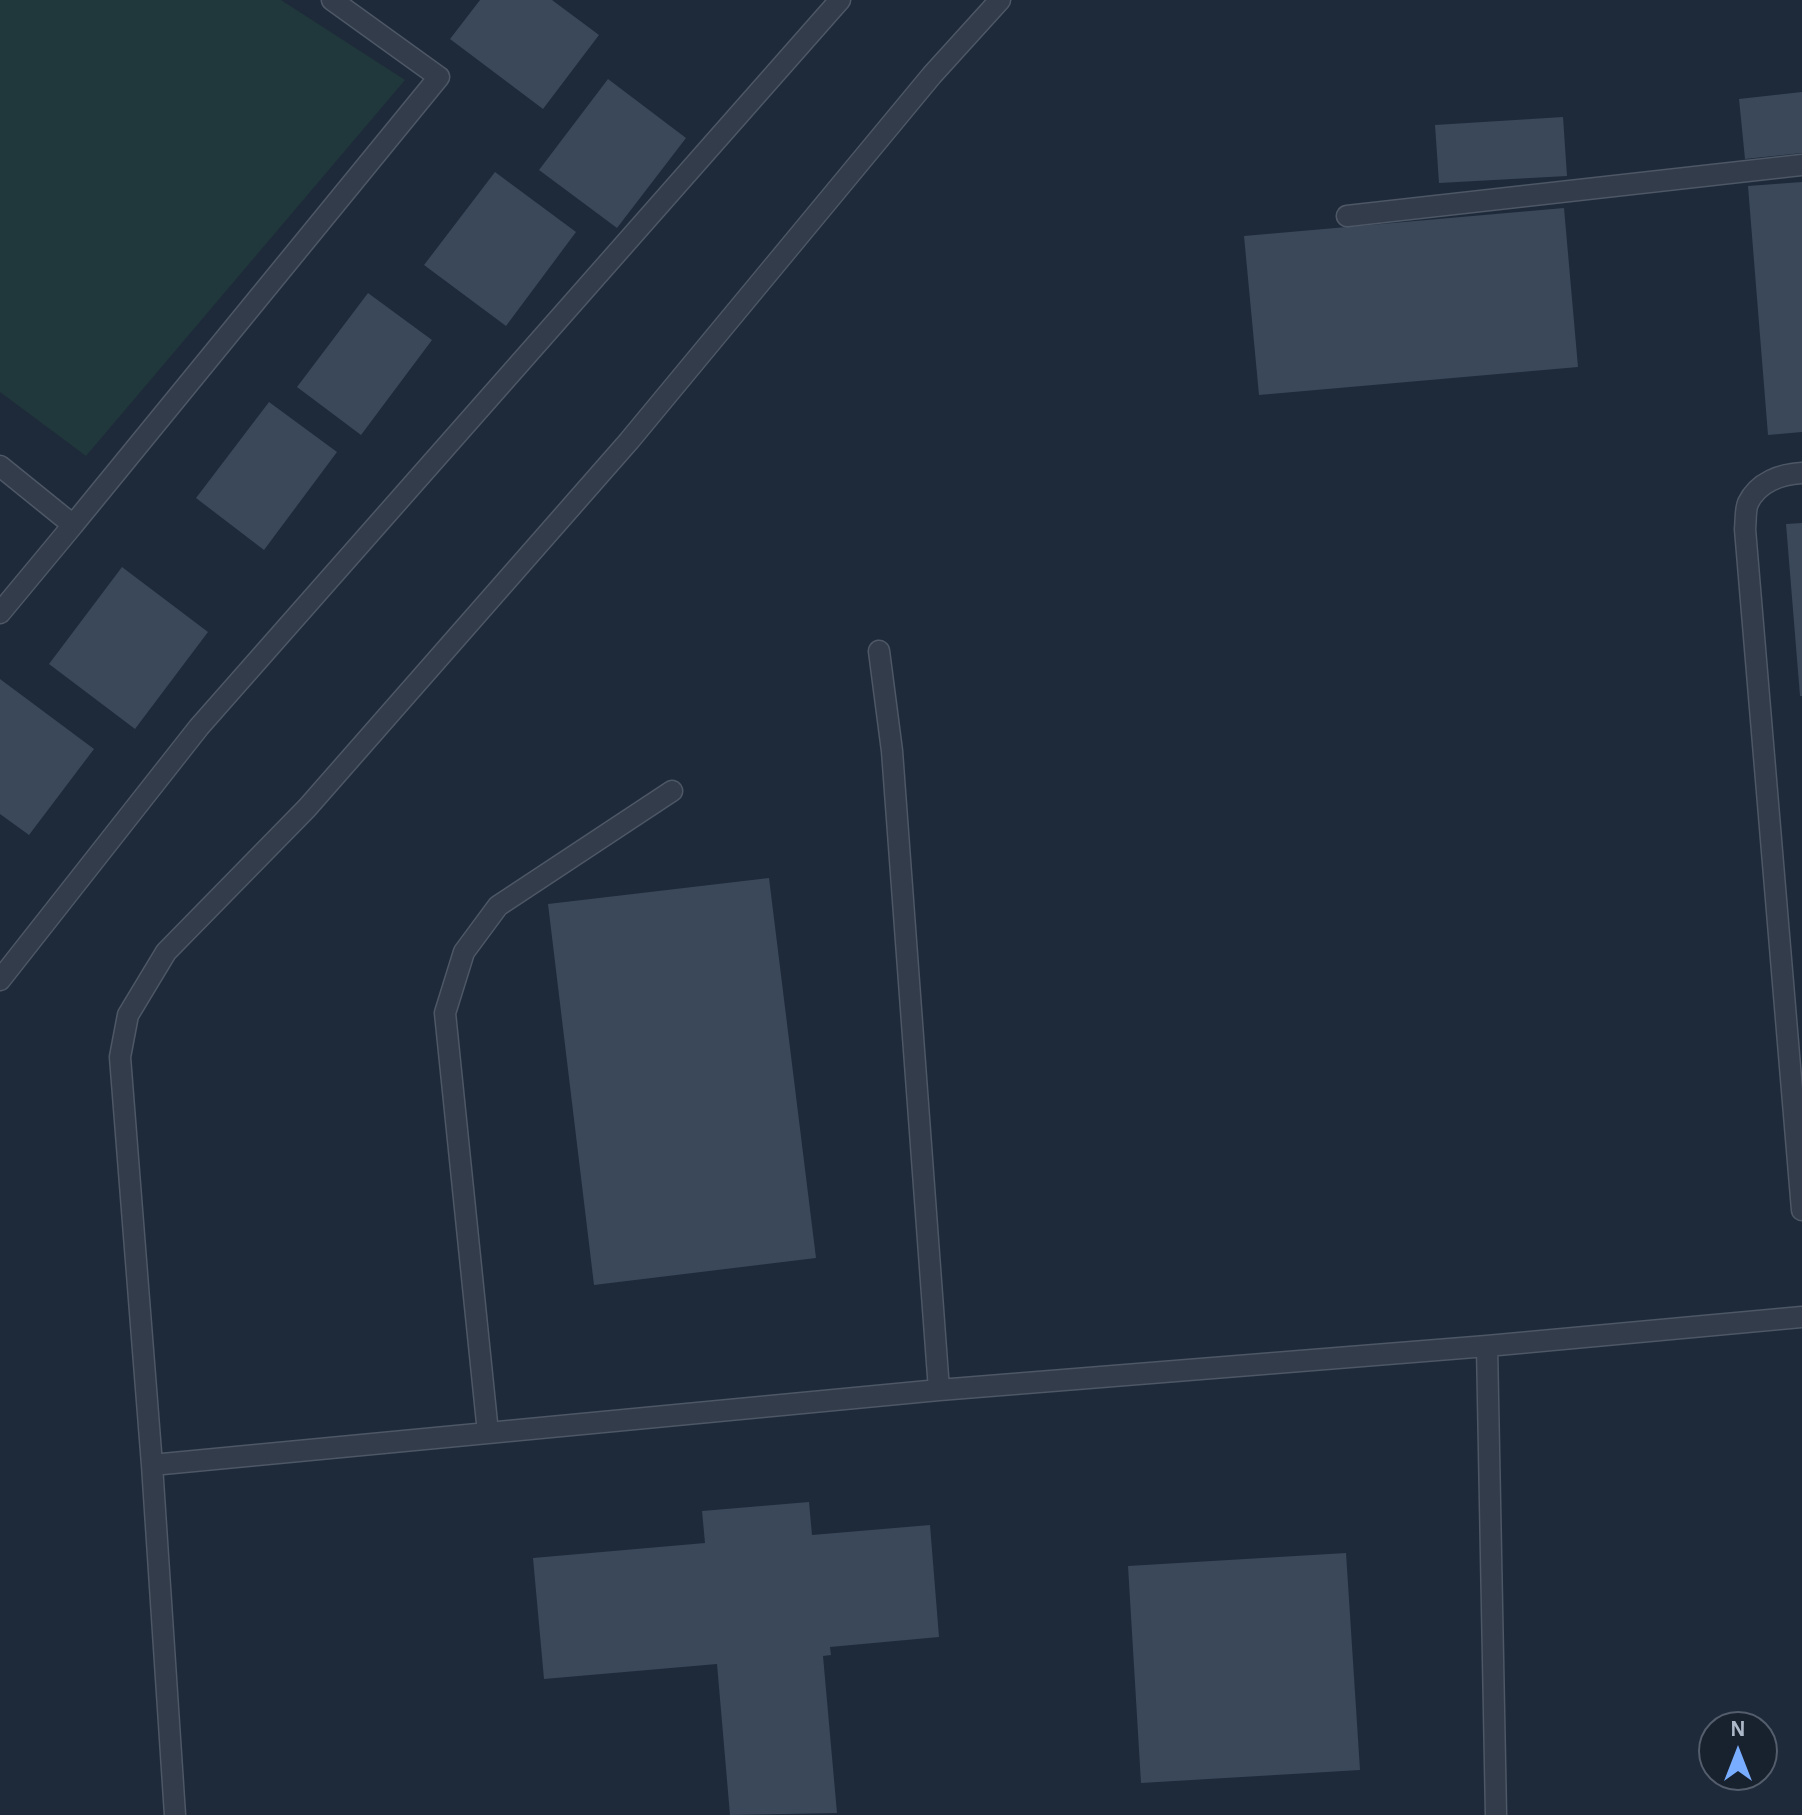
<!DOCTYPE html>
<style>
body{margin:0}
#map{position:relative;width:1802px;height:1815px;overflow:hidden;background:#1e2a3a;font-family:"Alegreya Sans",sans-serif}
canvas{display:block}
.north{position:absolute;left:1698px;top:1711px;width:80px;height:80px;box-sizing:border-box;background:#18212e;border:2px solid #535d6b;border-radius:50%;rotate:0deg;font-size:22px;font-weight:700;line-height:32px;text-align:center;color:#acb7c7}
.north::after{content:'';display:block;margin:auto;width:28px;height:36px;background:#79adff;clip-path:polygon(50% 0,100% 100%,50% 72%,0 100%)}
</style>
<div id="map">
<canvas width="1802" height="1815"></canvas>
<div class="north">N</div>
</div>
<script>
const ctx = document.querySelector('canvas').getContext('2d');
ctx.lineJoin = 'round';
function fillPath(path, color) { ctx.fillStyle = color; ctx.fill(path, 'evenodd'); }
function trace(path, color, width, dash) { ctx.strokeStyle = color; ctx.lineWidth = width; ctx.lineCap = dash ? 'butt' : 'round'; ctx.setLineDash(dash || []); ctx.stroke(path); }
fillPath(new Path2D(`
 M 0,0 L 281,0 L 405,80 L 86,456 L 0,392 Z`), '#20383b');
fillPath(new Path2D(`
 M 480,0 L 552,0 L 599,35 L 543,109 L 450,39 Z
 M 608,79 L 686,138 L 617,228 L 539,170 Z
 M 1802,92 L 1802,153 L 1745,159 L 1739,99 Z
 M 1563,117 L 1567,176 L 1439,183 L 1435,125 Z
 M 495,172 L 576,232 L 506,326 L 424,265 Z
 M 1802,182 L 1802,432 L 1768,435 L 1748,186 Z
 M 1564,208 L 1578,367 L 1259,395 L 1244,236 Z
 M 368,293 L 432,340 L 361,435 L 297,387 Z
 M 269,402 L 337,452 L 264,550 L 196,498 Z
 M 1802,523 L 1802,696 L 1800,696 L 1786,524 Z
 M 122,567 L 208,632 L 135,729 L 49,664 Z
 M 0,679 L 94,749 L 29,835 L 0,814 Z
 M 769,878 L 816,1258 L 594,1285 L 548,904 Z
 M 809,1502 L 812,1535 L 930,1525 L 939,1637 L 830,1647 L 831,1655 L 823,1656 L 837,1813 L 730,1815 L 717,1664 L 544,1679 L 533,1558 L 705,1543 L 702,1511 Z
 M 1346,1553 L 1360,1770 L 1141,1783 L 1128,1566 Z`), '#3a485a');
const service = new Path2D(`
 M 1347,216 L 1802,165
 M 0,466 L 73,525 L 439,77 L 332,0
 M 1802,473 C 1781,474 1758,482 1748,503 C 1745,510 1746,521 1745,529 L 1802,1210
 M 0,613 L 73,525
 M 879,651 L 892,751 L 939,1390
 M 0,980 L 199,727 L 840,0
 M 1487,1346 L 1496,1815
 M 488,1433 L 445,1013 L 464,952 L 498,906 L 672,791
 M 152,1465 L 939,1390 L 1487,1346 L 1802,1317
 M 175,1815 L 152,1465 L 120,1057 L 128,1015 L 166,952 L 307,808 L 629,441 L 932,75 L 1000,0`);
trace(service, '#4d5765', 23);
trace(service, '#323c4a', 20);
</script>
